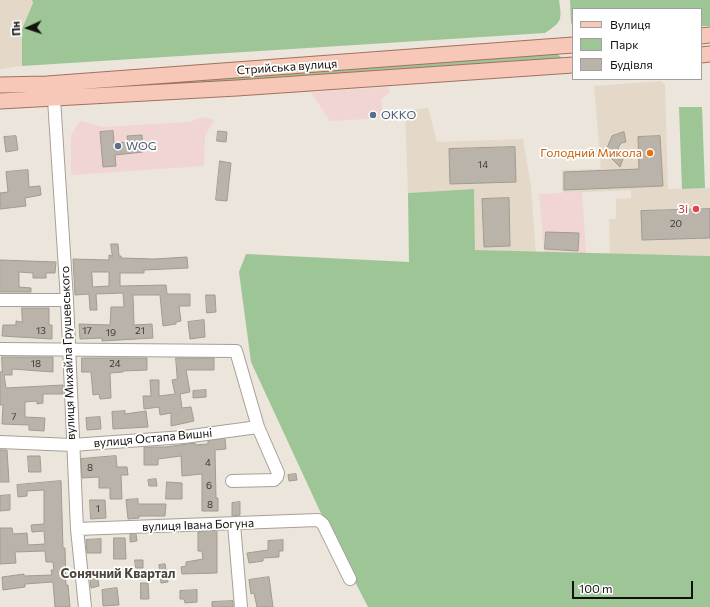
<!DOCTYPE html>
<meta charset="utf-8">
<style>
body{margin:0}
#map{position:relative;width:710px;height:607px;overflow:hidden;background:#ece5db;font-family:Commissioner,sans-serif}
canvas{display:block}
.legend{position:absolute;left:572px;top:8px;width:130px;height:72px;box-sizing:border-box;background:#fff;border:1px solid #a1a09e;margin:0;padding:5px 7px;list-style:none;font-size:12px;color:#13110d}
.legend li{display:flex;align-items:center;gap:8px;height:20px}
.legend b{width:20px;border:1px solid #a1a09e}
.north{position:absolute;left:8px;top:8px;width:40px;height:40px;-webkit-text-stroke:3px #fff;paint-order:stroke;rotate:267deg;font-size:11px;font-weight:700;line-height:16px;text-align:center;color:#13110d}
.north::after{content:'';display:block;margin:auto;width:14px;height:18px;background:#13110d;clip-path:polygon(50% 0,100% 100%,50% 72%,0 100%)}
.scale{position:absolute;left:572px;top:581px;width:121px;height:18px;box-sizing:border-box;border:2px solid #13110d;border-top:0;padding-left:5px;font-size:12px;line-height:14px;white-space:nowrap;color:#13110d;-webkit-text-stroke:3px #fff;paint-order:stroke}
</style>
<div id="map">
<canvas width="710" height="607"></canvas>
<ul class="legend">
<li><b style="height:5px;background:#f7c8b8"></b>Вулиця</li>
<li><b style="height:11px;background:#9dc596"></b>Парк</li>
<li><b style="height:11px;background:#b9b3a9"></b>Будівля</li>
</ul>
<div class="north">Пн</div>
<div class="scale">100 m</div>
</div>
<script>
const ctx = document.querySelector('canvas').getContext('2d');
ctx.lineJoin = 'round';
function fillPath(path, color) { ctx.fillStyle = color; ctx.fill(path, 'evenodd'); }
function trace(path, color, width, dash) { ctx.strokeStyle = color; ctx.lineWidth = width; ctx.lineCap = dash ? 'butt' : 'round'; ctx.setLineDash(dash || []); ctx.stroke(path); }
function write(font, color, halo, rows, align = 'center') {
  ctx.font = font + ' Commissioner,sans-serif'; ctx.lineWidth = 3.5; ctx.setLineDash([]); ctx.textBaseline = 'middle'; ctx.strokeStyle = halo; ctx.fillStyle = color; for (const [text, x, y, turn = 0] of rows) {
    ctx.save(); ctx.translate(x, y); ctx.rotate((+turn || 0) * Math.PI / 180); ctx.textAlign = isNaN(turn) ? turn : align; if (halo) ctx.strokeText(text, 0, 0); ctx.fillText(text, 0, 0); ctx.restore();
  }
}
fillPath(new Path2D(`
 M 0,0 L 32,0 L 33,3 L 22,29 L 22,66 L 0,69 Z
 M 661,81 L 665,85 L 668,189 L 710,188 L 710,256 L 610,254 L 609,219 L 616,219 L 616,199 L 631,198 L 631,190 L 562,193 L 562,170 L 601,169 L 594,86 Z
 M 428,108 L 437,142 L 523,139 L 531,186 L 536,253 L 475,250 L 474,189 L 408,193 L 405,111 Z`), '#e4d8c8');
fillPath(new Path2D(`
 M 389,87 L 389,93 L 381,100 L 383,118 L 330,121 L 311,92 Z
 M 202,117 L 214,120 L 205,136 L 204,166 L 71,175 L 71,135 L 80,121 L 103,127 L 190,122 Z
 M 582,192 L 586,254 L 544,253 L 539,194 Z`), '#f0d5d3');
fillPath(new Path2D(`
 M 32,0 L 559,0 C 562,20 562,22 545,33 L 22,66 L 22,29 L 33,3 Z
 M 570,0 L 710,0 L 710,26 L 701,26 L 701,9 L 573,9 L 573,25 L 571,23 Z
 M 557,54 L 561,57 L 557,61 L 0,97 L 0,91 L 52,89 Z
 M 679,107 L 702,107 L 705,188 L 682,189 Z
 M 474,189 L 475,250 L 710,256 L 710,607 L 368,607 L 331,535 L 251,362 L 239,272 L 246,254 L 409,262 L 408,193 Z`), '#9dc596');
const building = new Path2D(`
 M 113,131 L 114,143 L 128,142 L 127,136 L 142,135 L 143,152 L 115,155 L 116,166 L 103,167 L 100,132 Z
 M 218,131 L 227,132 L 226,142 L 217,141 Z
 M 624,132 L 626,142 L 621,143 L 618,148 L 620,153 L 624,156 L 620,167 L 609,156 L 607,148 L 612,136 Z
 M 16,136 L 18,150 L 6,152 L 4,137 Z
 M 660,136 L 663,186 L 564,190 L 564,172 L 639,169 L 638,137 Z
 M 515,147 L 516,182 L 450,184 L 449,149 Z
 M 220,161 L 231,163 L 227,201 L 216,200 Z
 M 28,170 L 29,187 L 40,186 L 41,195 L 25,198 L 26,206 L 0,209 L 0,193 L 8,192 L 6,172 Z
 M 509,198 L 510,246 L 484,247 L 482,199 Z
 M 710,209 L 710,238 L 642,240 L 641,211 Z
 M 546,232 L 579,233 L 578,251 L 545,249 Z
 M 111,244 L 118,244 L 119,256 L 121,256 L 121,258 L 154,259 L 187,257 L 188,268 L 144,270 L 144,273 L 120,273 L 120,286 L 166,285 L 167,294 L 190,294 L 190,306 L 179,306 L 181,321 L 176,322 L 176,324 L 163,326 L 160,295 L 133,295 L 134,325 L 152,324 L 153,338 L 102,341 L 102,338 L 80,339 L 79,324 L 110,325 L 111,307 L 124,307 L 123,293 L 96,294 L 97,310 L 90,310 L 89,294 L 75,295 L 73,259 L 109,260 L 109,255 L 112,256 ZM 92,272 L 109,272 L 109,286 L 93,287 Z
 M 0,260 L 56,262 L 55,273 L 46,273 L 46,278 L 33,278 L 33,273 L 19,272 L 19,287 L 31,288 L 31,292 L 0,292 Z
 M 206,295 L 215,295 L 216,312 L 207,313 Z
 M 22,308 L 49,308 L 49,325 L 52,325 L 52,339 L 2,336 L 3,325 L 16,325 L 16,321 L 22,322 Z
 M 204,320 L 205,337 L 190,339 L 188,322 Z
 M 2,357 L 53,357 L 53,372 L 12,369 L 12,375 L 4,375 L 6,388 L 63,385 L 63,394 L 43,394 L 43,403 L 37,404 L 37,401 L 25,402 L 25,417 L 45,418 L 44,431 L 29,430 L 29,425 L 2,424 L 3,405 L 0,405 L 0,372 L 2,372 Z
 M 82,358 L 147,358 L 147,370 L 123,371 L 123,372 L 110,373 L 111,398 L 100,399 L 99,394 L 93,395 L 91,372 L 82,372 Z
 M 176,358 L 214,358 L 214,370 L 186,370 L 190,392 L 180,394 L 182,408 L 191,407 L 194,421 L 171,426 L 171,413 L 160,415 L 159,407 L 144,409 L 143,396 L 151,396 L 150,380 L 159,380 L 159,396 L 175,394 L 172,380 L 177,379 Z
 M 206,390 L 206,397 L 193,398 L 193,391 Z
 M 125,411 L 125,414 L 146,411 L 148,427 L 113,429 L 112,412 Z
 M 100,417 L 101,429 L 87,430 L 86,418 Z
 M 225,439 L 226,449 L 215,450 L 216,498 L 218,498 L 218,511 L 202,511 L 202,474 L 182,476 L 181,456 L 158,459 L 158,465 L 144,465 L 144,447 L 166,447 L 195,443 L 195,445 L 208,444 L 208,441 Z
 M 0,450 L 7,450 L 9,482 L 0,482 Z
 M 28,456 L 40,456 L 41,472 L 29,472 Z
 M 116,456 L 117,467 L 127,467 L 128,475 L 121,475 L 122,499 L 110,499 L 110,488 L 99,488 L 99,477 L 82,478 L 81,459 Z
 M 296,474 L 297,480 L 289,481 L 288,475 Z
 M 156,479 L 157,486 L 149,486 L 148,480 Z
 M 61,481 L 63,548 L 65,548 L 66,585 L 68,585 L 70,607 L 55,607 L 53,582 L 25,584 L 25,587 L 3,590 L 2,577 L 24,574 L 24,576 L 52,575 L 51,570 L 54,570 L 53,562 L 46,562 L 45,551 L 15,552 L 16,563 L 0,564 L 0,528 L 12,528 L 13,534 L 27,533 L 28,545 L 45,544 L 44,531 L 32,532 L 31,525 L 44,524 L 44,490 L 27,491 L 27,496 L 18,497 L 17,485 Z
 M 167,482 L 182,483 L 182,499 L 166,499 Z
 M 10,495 L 10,510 L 0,511 L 0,496 Z
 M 138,499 L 138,504 L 166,504 L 165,516 L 139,516 L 139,518 L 128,519 L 126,500 Z
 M 90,500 L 105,500 L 106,518 L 91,519 Z
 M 240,502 L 240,515 L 232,516 L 232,503 Z
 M 217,531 L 217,573 L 182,574 L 181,567 L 186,566 L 186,562 L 203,559 L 202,551 L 198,551 L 198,532 Z
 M 136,534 L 137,541 L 130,542 L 130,535 Z
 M 114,538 L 125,538 L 126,559 L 114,559 Z
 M 101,539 L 101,553 L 87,553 L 86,540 Z
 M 283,540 L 283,551 L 279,551 L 279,557 L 263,558 L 263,561 L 249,563 L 247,553 L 268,550 L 268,541 Z
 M 135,560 L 143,560 L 143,568 L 136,568 Z
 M 165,564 L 168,582 L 161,583 L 159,565 Z
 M 269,577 L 273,607 L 257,607 L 254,593 L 251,594 L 249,580 Z
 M 98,579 L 99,586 L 91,588 L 90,580 Z
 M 141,583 L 148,583 L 149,599 L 141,599 Z
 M 117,588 L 119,605 L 103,606 L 102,590 Z
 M 197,590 L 197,602 L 185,603 L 184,599 L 180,599 L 180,591 Z
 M 233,601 L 233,607 L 212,607 L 212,602 Z`);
fillPath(building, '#b9b3a9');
trace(building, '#a19b91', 1);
const minor = new Path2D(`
 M 54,99 L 67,300 L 77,529 L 85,607
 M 0,300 L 67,300
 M 0,349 L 236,351 L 258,427 L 278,473 L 277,477 L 274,480 L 232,481
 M 0,442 L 72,445 L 184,437 L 258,427
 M 234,524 L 241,607
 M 77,529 L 318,520 L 323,524 L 350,579`);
const major = new Path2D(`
 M 701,36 L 710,35
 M 701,55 L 710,54
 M 0,85 L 47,84 L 573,45
 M 0,101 L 237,88 L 573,65`);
trace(minor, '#a7a097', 14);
trace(major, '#a3715d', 17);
trace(minor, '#fff', 12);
trace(major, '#f7c8b8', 15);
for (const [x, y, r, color] of [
 [373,115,4,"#5c6f8a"],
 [118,146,4,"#5c6f8a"],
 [650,153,4,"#e8710a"],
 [696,209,4,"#e0444e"]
]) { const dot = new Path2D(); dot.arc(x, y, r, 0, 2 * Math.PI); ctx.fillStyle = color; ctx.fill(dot); trace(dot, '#fff', 1.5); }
write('10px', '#3c3a34', null, [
 ["14",483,165],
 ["20",676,224],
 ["13",41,331],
 ["17",87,331],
 ["21",140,331],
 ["19",111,333],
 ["18",36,364],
 ["24",115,364],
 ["7",14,417],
 ["4",208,463],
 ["8",90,468],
 ["6",209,486],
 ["8",210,505],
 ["1",98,509]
]);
write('12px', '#13110d', '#fff', [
 ["Стрийська вулиця",287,67,-4],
 ["вулиця Михайла Грушевського",68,353,-92],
 ["вулиця Остапа Вишні",153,438,-5],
 ["вулиця Івана Богуна",198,525,-2]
]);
write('12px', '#4e5e75', '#fff', [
 ["ОККО",381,115],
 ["WOG",126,146]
], 'left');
write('12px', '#c56008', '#fff', [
 ["Голодний Микола",642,153]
], 'right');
write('12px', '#be3a42', '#fff', [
 ["3і",688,209]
], 'right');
write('bold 13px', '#4c463e', '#fff', [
 ["Сонячний Квартал",118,574]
]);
</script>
